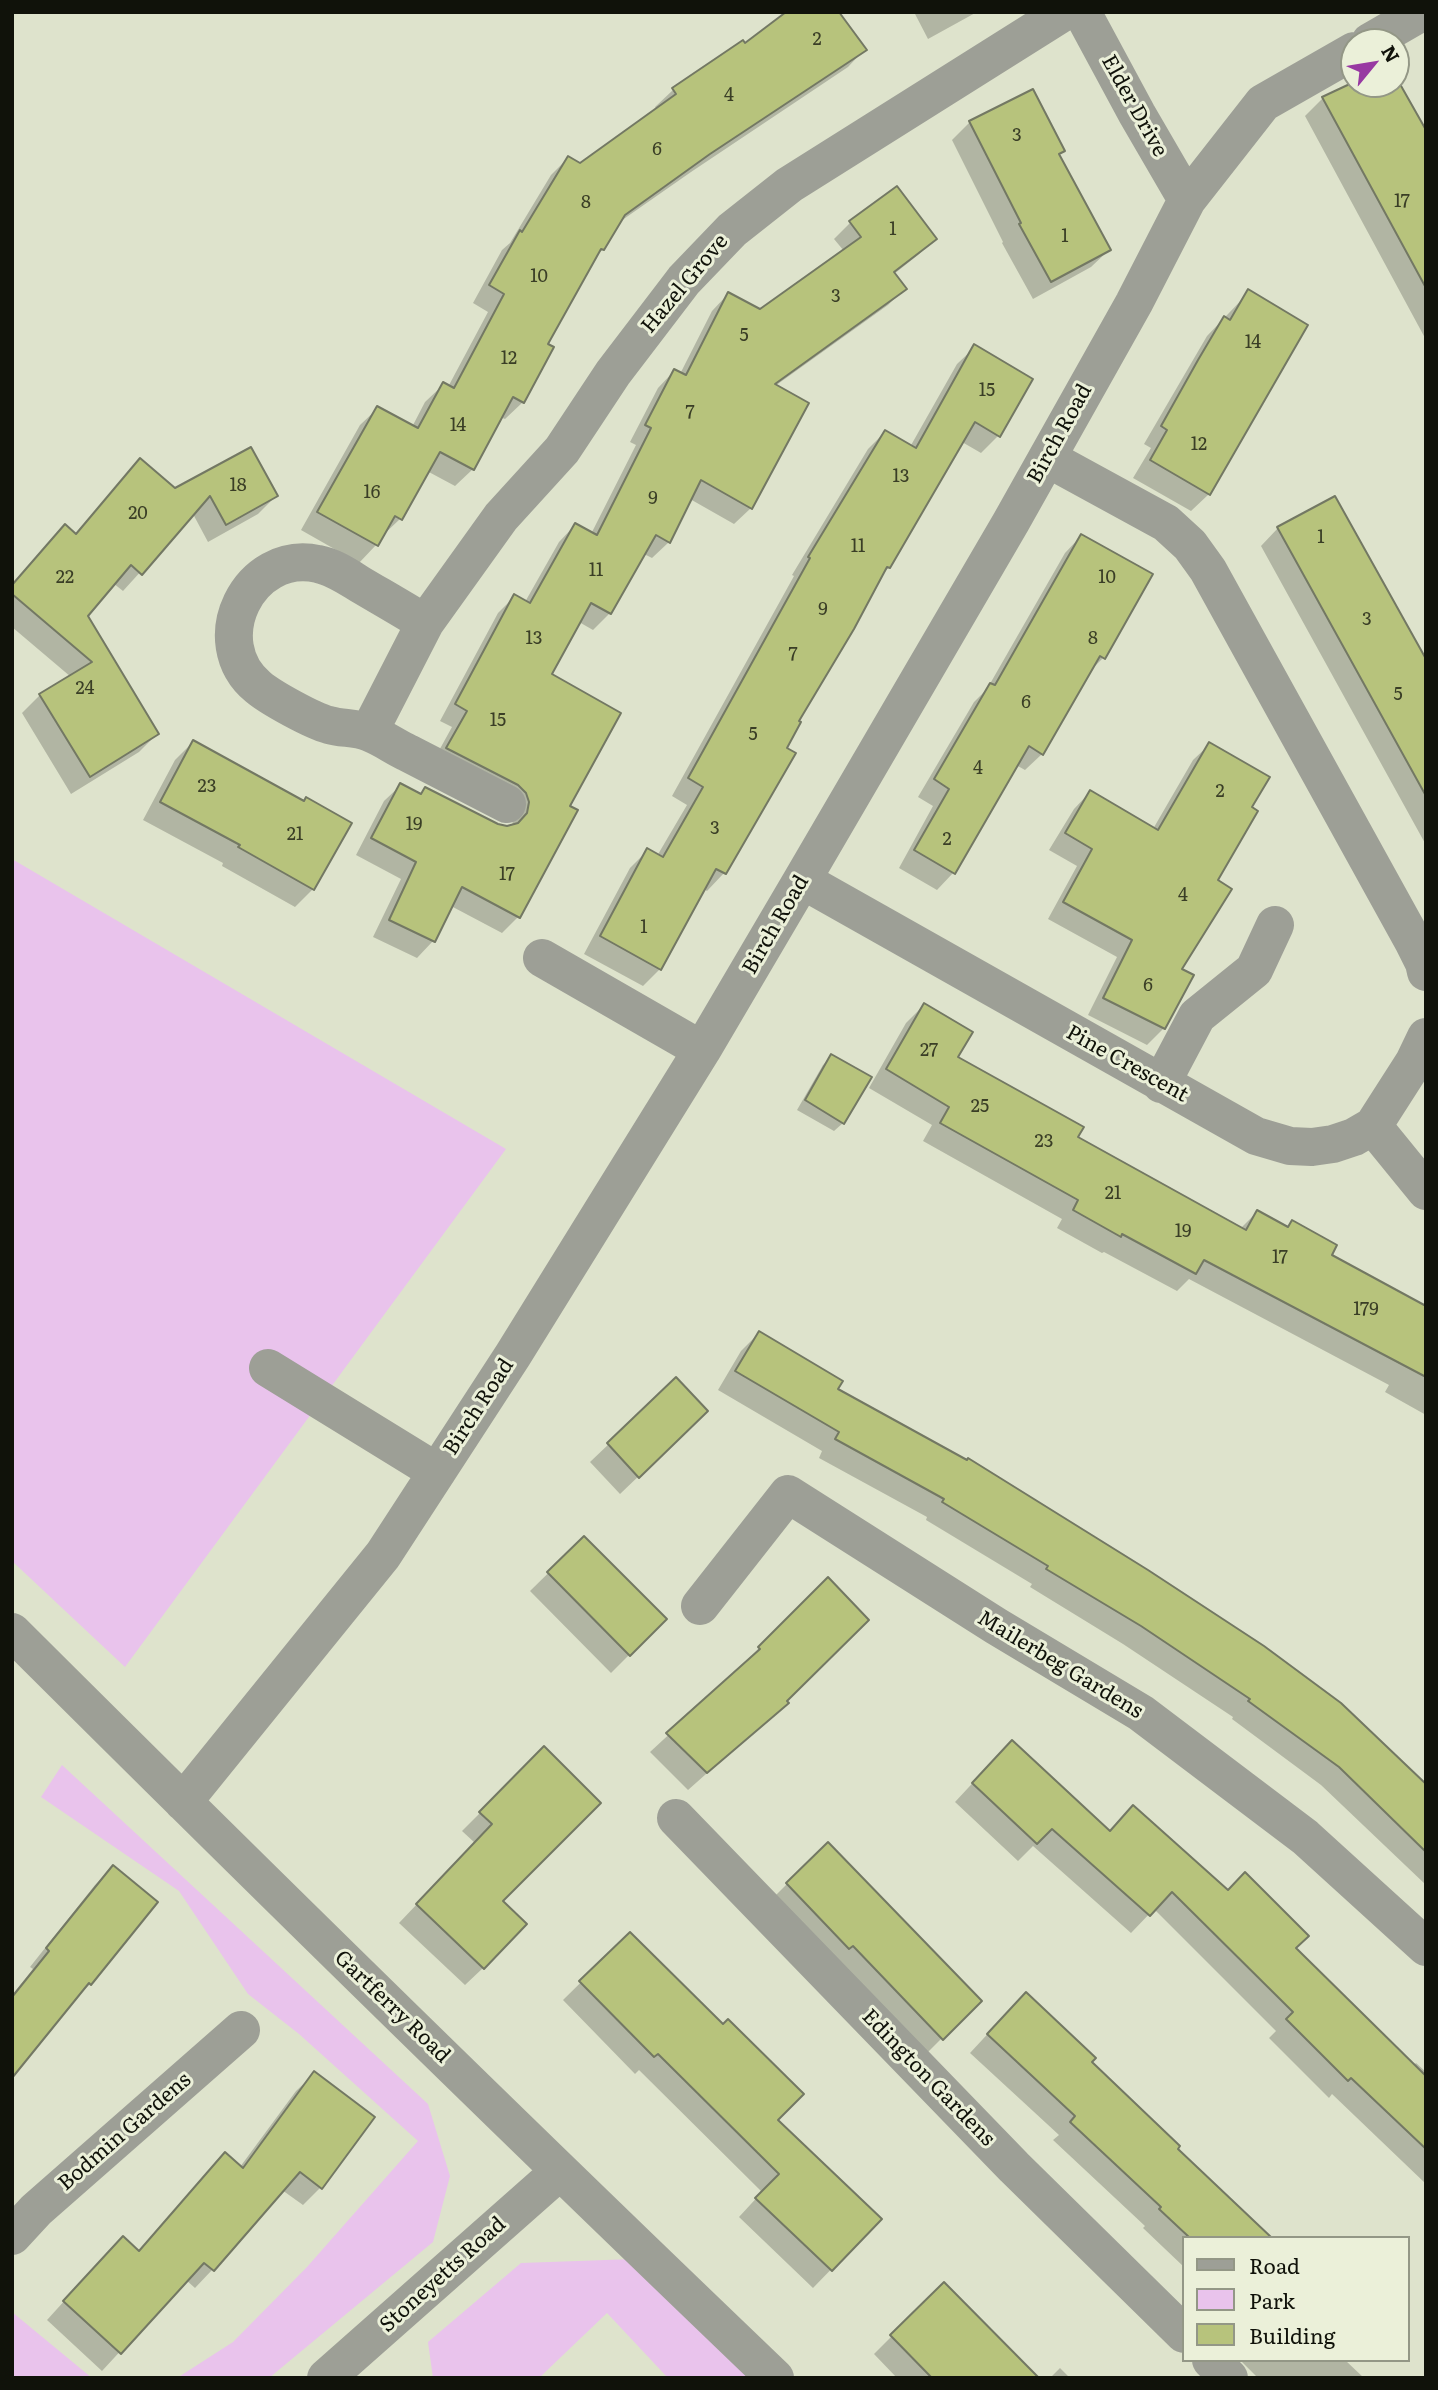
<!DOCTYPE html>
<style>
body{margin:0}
#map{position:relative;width:1438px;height:2390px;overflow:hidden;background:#dee3cc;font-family:Literata,serif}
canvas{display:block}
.frame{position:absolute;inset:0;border:14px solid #10120a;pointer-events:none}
.legend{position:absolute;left:1182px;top:2236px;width:228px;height:126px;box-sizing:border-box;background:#ebf0d9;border:2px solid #939786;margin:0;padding:9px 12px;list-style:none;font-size:21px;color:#10120a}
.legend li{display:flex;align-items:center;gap:14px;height:35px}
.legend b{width:35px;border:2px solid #939786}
.north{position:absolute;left:1340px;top:28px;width:70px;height:70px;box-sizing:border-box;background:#ebf0d9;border:2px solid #939786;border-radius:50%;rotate:60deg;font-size:19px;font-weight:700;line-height:28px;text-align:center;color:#10120a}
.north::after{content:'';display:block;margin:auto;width:24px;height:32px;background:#9839a2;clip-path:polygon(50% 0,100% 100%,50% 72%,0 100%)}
</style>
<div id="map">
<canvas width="1438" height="2390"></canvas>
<div class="frame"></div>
<ul class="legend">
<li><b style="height:9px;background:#9d9f96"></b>Road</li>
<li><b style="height:19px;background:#e9c3ec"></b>Park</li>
<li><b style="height:19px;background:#b7c37c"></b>Building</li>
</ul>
<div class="north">N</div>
</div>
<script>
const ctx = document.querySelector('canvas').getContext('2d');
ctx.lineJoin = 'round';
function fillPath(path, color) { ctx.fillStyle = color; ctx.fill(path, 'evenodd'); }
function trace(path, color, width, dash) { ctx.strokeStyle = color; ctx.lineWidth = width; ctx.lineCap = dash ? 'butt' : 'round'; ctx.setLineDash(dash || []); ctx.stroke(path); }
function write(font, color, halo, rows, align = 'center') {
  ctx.font = font + ' Literata,serif'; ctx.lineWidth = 6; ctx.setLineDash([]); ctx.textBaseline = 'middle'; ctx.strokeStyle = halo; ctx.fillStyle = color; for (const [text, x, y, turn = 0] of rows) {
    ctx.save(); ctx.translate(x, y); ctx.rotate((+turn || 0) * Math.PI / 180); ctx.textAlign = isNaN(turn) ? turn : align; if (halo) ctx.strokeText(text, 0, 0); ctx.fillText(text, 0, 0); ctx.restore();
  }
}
fillPath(new Path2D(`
 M 12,859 L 506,1149 L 125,1667 L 12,1561 Z
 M 62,1765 L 428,2104 L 450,2176 L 433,2242 L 269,2378 L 177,2378 L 233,2342 L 307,2267 L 418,2141 L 299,2034 L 248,1994 L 179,1891 L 41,1797 Z
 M 634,2259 L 750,2378 L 668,2378 L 607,2313 L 539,2378 L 433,2378 L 428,2342 L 521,2263 Z
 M 12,2312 L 92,2378 L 12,2378 Z`), '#e9c3ec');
fillPath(new Path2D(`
 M 789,12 L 842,12 L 838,14 L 865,49 L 848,67 L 691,172 L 618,223 L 603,249 L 594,258 L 545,345 L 523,402 L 505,419 L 500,417 L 473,469 L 455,486 L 427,471 L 400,519 L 382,536 L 376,545 L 359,563 L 301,530 L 360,425 L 378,408 L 412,427 L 425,402 L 443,385 L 448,387 L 488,312 L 473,303 L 502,250 L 510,243 L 551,175 L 568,158 L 580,165 L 657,110 L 655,107 L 673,90 L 743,42 L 745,45 Z
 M 914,12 L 977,12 L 928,39 Z
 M 1396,81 L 1426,134 L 1425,338 L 1305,116 L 1323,98 L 1396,84 Z
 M 970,122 L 1063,150 L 1058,156 L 1109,250 L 1091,267 L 1033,299 L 1002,243 L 1003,242 L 952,140 Z
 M 850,223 L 934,239 L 918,255 L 894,274 L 904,289 L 888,305 L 775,386 L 751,508 L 734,524 L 690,499 L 669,542 L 652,558 L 644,554 L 610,613 L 593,630 L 579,622 L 550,675 L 568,806 L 518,917 L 502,933 L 451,906 L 433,941 L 417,958 L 373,937 L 401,879 L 356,855 L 384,801 L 401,785 L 420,795 L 426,789 L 497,825 L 512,826 L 513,820 L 431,765 L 452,727 L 440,721 L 498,613 L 514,597 L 525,602 L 559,542 L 575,525 L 591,534 L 636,445 L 630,442 L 658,388 L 674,371 L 680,374 L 712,311 L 728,294 L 761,311 L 844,251 L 834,239 Z
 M 1249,292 L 1209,494 L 1191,511 L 1133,478 L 1151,448 L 1144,444 L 1207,336 Z
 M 975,347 L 998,436 L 981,453 L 962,442 L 889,567 L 881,576 L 797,722 L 784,748 L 794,753 L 724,873 L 707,891 L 704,889 L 660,969 L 643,986 L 584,954 L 630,868 L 647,851 L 657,856 L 687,805 L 672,796 L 794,576 L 792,575 L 868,449 L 885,432 L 910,447 L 957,364 Z
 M 123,479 L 175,491 L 276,496 L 258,514 L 208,542 L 193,514 L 123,591 L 113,583 L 85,616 L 157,734 L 139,752 L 71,794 L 22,713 L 40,695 L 71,677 L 12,627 L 12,585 L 65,526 L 74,535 Z
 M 1278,528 L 1426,664 L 1426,845 L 1261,546 Z
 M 1081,536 L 1103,658 L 1089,672 L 1042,754 L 1025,770 L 1016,765 L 953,873 L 937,890 L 899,868 L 933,806 L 918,797 L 974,702 L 987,689 L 1065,553 Z
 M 193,742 L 313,889 L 295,907 L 222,866 L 223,863 L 143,820 L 175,760 Z
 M 1210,744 L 1249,808 L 1216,881 L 1180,970 L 1164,1028 L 1147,1045 L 1088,1015 L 1117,957 L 1048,919 L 1077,866 L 1049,850 L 1074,809 L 1090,792 L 1153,829 L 1193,760 Z
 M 924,1005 L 955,1058 L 1076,1138 L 1240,1229 L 1257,1212 L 1287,1228 L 1292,1222 L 1329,1256 L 1426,1318 L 1426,1415 L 1385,1392 L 1389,1385 L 1189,1279 L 1177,1291 L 1104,1252 L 1102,1253 L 1057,1228 L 1062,1219 L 923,1141 L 932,1125 L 869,1088 L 906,1023 Z
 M 832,1056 L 843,1123 L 834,1131 L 797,1110 L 823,1065 Z
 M 759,1333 L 836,1389 L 1426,1786 L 1426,1885 L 1321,1785 L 1232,1719 L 1233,1717 L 1123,1644 L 1030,1587 L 1032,1584 L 926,1520 L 927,1517 L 819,1458 L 822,1451 L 718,1390 L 741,1351 Z
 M 676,1380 L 688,1429 L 620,1494 L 590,1462 Z
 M 584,1538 L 665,1619 L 611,1673 L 530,1591 Z
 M 828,1580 L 784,1701 L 786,1703 L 688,1790 L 650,1752 L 742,1667 L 741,1666 Z
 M 544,1749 L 483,1968 L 465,1985 L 399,1923 L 475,1843 L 462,1831 Z
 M 994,1760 L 1294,1948 L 1413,2066 L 1416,2063 L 1426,2072 L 1426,2184 L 1332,2094 L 1329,2098 L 1269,2038 L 1276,2031 L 1154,1909 L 1131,1933 L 1033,1846 L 1018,1861 L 955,1802 Z
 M 113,1868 L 90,1984 L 73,2001 L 12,2074 L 12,1995 L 33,1969 L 30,1967 L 95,1885 Z
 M 787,1884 L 979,2001 L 924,2056 L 769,1902 Z
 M 630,1934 L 775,2120 L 880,2219 L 813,2288 L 739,2217 L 762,2192 L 639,2070 L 635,2074 L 563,2000 Z
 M 1008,2012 L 1089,2062 L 1175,2149 L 1252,2238 L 1184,2238 L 1184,2267 L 1143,2228 L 1145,2226 L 1053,2140 L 1059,2135 L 970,2053 Z
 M 314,2074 L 321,2187 L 303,2205 L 282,2190 L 212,2270 L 195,2288 L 186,2280 L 102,2371 L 47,2320 L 105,2256 L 138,2252 L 225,2154 L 240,2167 L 296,2091 Z
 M 944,2284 L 1036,2378 L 897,2378 L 874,2354 Z
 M 1240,2360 L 1345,2360 L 1364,2378 L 1258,2378 Z
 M 1060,2368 L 1070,2378 L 1050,2378 Z`), '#0003');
const building = new Path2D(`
 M 786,12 L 839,12 L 867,50 L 710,154 L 625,215 L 604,250 L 601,249 L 548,344 L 554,347 L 524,403 L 513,397 L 474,470 L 440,452 L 402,520 L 395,516 L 378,546 L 317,512 L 377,406 L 418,428 L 443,382 L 454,388 L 504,294 L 489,285 L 520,230 L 522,232 L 568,156 L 580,163 L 676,94 L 672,88 L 743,40 L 745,43 Z
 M 1396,77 L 1426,130 L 1426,288 L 1322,97 L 1354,82 L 1396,84 Z
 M 1033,89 L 1065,151 L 1059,154 L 1111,250 L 1051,282 L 1019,224 L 1021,223 L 969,121 Z
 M 897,186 L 937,239 L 894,272 L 907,289 L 775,384 L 809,403 L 752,509 L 701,480 L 670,543 L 656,535 L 611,614 L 591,603 L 552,674 L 621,713 L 570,806 L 578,810 L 520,918 L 462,887 L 435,942 L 389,920 L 416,862 L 371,838 L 400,783 L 421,794 L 425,787 L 498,824 L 507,826 L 518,823 L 527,813 L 529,802 L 526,793 L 518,785 L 446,748 L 467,711 L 455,704 L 514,594 L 530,603 L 575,523 L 597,535 L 651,428 L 645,425 L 674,369 L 686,375 L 728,292 L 760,309 L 861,237 L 849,221 Z
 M 1248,289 L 1308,325 L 1210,495 L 1150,460 L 1167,430 L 1161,426 L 1198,360 L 1224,316 L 1230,320 Z
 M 974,344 L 1033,379 L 1000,437 L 975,422 L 890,568 L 887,567 L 854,629 L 799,721 L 801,722 L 787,748 L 796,753 L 726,874 L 716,869 L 661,970 L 600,936 L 647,848 L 663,857 L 703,787 L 688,778 L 810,558 L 808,557 L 885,430 L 916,448 Z
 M 251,447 L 278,496 L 226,525 L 210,496 L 142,575 L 131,565 L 88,616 L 159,734 L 90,777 L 39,694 L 92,662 L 12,594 L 12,585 L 65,524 L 76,534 L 140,458 L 175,488 Z
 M 1335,496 L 1426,659 L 1426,796 L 1277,527 Z
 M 1081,534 L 1153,574 L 1105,659 L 1100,656 L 1043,755 L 1029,746 L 955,874 L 914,850 L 949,789 L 934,779 L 990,683 L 995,685 Z
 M 193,740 L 304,801 L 306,797 L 352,823 L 314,890 L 238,847 L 240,845 L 160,802 Z
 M 1209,742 L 1270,777 L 1252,807 L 1258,811 L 1218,880 L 1232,889 L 1182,969 L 1194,975 L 1165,1029 L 1103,998 L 1132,940 L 1063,902 L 1092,849 L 1065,833 L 1090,790 L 1158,830 Z
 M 924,1003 L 973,1032 L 958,1057 L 1084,1127 L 1078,1137 L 1246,1230 L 1257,1210 L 1288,1227 L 1292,1220 L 1337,1245 L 1332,1255 L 1426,1306 L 1426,1377 L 1204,1260 L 1196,1274 L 1122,1234 L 1121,1237 L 1073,1210 L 1078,1200 L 940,1123 L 949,1107 L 886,1069 Z
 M 831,1054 L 872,1077 L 844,1124 L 805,1100 Z
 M 759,1331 L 843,1381 L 838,1389 L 967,1460 L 968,1458 L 1148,1570 L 1264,1646 L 1341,1703 L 1426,1784 L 1426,1852 L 1339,1767 L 1248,1701 L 1250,1699 L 1141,1626 L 1046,1569 L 1048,1566 L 942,1502 L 944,1499 L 835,1439 L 839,1432 L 735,1371 Z
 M 676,1377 L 708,1411 L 639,1478 L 607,1443 Z
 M 584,1536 L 667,1619 L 630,1656 L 547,1572 Z
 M 828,1577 L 869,1620 L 787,1701 L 789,1703 L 707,1773 L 666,1733 L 760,1649 L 758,1647 Z
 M 1012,1740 L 1110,1831 L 1133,1805 L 1228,1890 L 1245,1872 L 1309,1936 L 1296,1948 L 1426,2076 L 1426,2149 L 1351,2078 L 1348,2081 L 1286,2019 L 1293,2012 L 1172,1892 L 1150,1916 L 1052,1829 L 1037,1844 L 972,1783 Z
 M 544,1746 L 601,1803 L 503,1901 L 527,1924 L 484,1969 L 416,1904 L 492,1824 L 479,1812 Z
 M 828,1842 L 982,2001 L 943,2040 L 853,1946 L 849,1949 L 786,1883 Z
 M 113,1865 L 158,1902 L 91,1985 L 89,1983 L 12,2078 L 12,1997 L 49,1951 L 46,1948 Z
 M 630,1932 L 723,2024 L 728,2019 L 804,2094 L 778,2120 L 882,2219 L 832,2271 L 755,2198 L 779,2174 L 658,2054 L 654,2057 L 579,1981 Z
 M 1026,1992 L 1096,2058 L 1092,2062 L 1180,2146 L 1178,2149 L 1272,2238 L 1190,2238 L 1159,2209 L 1161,2207 L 1070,2122 L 1075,2116 L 987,2034 Z
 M 314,2071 L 375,2117 L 322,2189 L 300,2172 L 214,2271 L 204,2263 L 121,2354 L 63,2301 L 123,2236 L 139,2251 L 225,2152 L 243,2168 Z
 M 944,2282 L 1039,2378 L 932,2378 L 890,2335 Z`);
fillPath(building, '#b7c37c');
trace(building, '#737863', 2);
trace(new Path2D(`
 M 1082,12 L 1137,114 L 1187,200
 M 1370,42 L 1422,12
 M 1047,458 L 1166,523 L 1190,545 L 1208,570 L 1413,941 L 1424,963 L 1426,972
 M 425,623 C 404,610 383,598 361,585 C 348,577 334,567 318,564 C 248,549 204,642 258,687 C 271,698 313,721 329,725 C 342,729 357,727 370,733 C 383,738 395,747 408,753 C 441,770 474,787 507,804
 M 369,732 L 425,623 L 501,517 L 562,450 L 613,373 L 684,280 L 732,230 L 789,185 L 1064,12
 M 802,880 L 1256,1136 L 1290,1146 L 1312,1147 L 1333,1144 L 1354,1137 L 1373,1126 L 1414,1062 L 1426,1037
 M 542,958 L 702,1050
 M 1161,1084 L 1197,1016 L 1254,970 L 1275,925
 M 1373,1126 L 1426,1191
 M 268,1368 L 437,1472
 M 700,1606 L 788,1494 L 996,1626 L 1141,1713 L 1305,1837 L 1426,1947
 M 12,1632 C 264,1883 518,2132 775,2378
 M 183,1802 L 383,1555 L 513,1355 L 702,1050 L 802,880 L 1011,522 L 1134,303 L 1187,200 L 1263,103 L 1354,51
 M 676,1818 L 1014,2167 L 1184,2334
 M 12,2236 L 36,2210 L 241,2030
 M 1211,2360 L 1229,2378
 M 326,2378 L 559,2172`), '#9d9f96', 38);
write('18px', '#3a3e26', null, [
 ["2",817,40],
 ["4",729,96],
 ["3",1017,136],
 ["6",657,150],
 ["17",1402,202],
 ["8",586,203],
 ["1",893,230],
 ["1",1065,237],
 ["10",539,277],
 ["3",836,297],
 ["5",744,336],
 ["14",1253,343],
 ["12",509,359],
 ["15",987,391],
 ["7",690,413],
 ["14",458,426],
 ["12",1199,445],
 ["13",901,477],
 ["18",238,486],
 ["16",372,493],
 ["9",653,499],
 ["20",138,514],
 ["1",1321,538],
 ["11",858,547],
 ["11",596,571],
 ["22",65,578],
 ["10",1107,578],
 ["9",823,610],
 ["3",1367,620],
 ["13",534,639],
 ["8",1093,639],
 ["7",793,655],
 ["24",85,689],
 ["5",1398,695],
 ["6",1026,703],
 ["15",498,721],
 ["5",753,735],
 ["4",978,769],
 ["23",207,787],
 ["2",1220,792],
 ["19",414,825],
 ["3",715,829],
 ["21",295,835],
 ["2",947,840],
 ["17",507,875],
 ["4",1183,896],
 ["1",644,928],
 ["6",1148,986],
 ["27",929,1051],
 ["25",980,1107],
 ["23",1044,1142],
 ["21",1113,1194],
 ["19",1183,1232],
 ["17",1280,1258],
 ["179",1366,1310]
]);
write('21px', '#10120a', '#ebf0d9', [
 ["Elder Drive",1134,106,61],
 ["Hazel Grove",685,284,-50],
 ["Birch Road",1060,434,-61],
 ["Birch Road",776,925,-60],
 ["Pine Crescent",1127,1064,29],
 ["Birch Road",479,1407,-57],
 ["Mailerbeg Gardens",1060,1665,31],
 ["Gartferry Road",392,2007,44],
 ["Edington Gardens",928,2078,46],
 ["Bodmin Gardens",125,2132,-41],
 ["Stoneyetts Road",443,2275,-42]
]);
</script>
